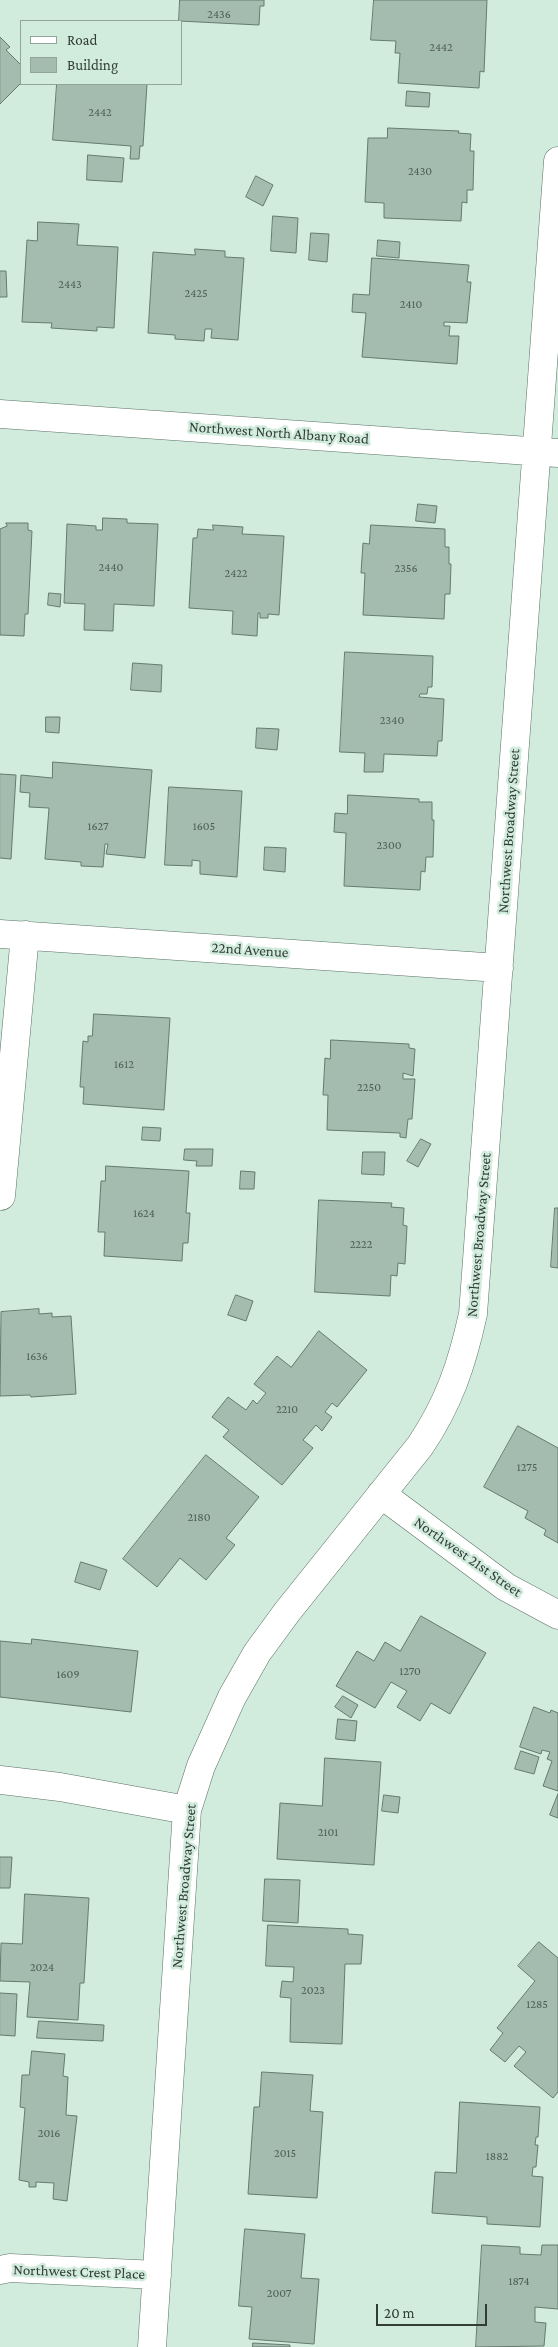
<!DOCTYPE html>
<style>
body{margin:0}
#map{position:relative;width:558px;height:2347px;overflow:hidden;background:#d1ebdd;font-family:"Crimson Pro",serif}
canvas{display:block}
.legend{position:absolute;left:20px;top:20px;width:162px;height:65px;box-sizing:border-box;background:#d1ebdd;border:1px solid #91a59b;margin:0;padding:6px 9px;list-style:none;font-size:15px;color:#323d37}
.legend li{display:flex;align-items:center;gap:10px;height:25px}
.legend b{width:25px;border:1px solid #91a59b}
.scale{position:absolute;left:376px;top:2304px;width:111px;height:22px;box-sizing:border-box;border:2px solid #323d37;border-top:0;padding-left:6px;font-size:15px;line-height:18px;white-space:nowrap;color:#323d37;-webkit-text-stroke:4px #d1ebdd;paint-order:stroke}
</style>
<div id="map">
<canvas width="558" height="2347"></canvas>
<ul class="legend">
<li><b style="height:6px;background:#fff"></b>Road</li>
<li><b style="height:14px;background:#a3bcaf"></b>Building</li>
</ul>
<div class="scale">20 m</div>
</div>
<script>
const ctx = document.querySelector('canvas').getContext('2d');
ctx.lineJoin = 'round';
function fillPath(path, color) { ctx.fillStyle = color; ctx.fill(path, 'evenodd'); }
function trace(path, color, width, dash) { ctx.strokeStyle = color; ctx.lineWidth = width; ctx.lineCap = dash ? 'butt' : 'round'; ctx.setLineDash(dash || []); ctx.stroke(path); }
function write(font, color, halo, rows, align = 'center') {
  ctx.font = font + ' "Crimson Pro",serif'; ctx.lineWidth = 5; ctx.setLineDash([]); ctx.textBaseline = 'middle'; ctx.strokeStyle = halo; ctx.fillStyle = color; for (const [text, x, y, turn = 0] of rows) {
    ctx.save(); ctx.translate(x, y); ctx.rotate((+turn || 0) * Math.PI / 180); ctx.textAlign = isNaN(turn) ? turn : align; if (halo) ctx.strokeText(text, 0, 0); ctx.fillText(text, 0, 0); ctx.restore();
  }
}
const building = new Path2D(`
 M 180,0 L 264,0 L 264,6 L 260,6 L 259,25 L 179,21 Z
 M 374,0 L 487,0 L 484,72 L 480,71 L 479,88 L 398,83 L 400,53 L 395,53 L 396,41 L 371,40 Z
 M 0,37 L 10,47 L 6,50 L 21,65 L 21,83 L 0,104 Z
 M 57,84 L 147,84 L 143,146 L 140,146 L 139,159 L 130,159 L 131,146 L 53,140 Z
 M 407,91 L 430,93 L 429,107 L 406,106 Z
 M 388,128 L 459,131 L 458,133 L 471,134 L 470,151 L 474,151 L 473,190 L 467,190 L 467,203 L 462,202 L 461,221 L 384,218 L 384,203 L 365,202 L 368,138 L 387,138 Z
 M 88,155 L 124,158 L 122,182 L 87,180 Z
 M 256,176 L 273,185 L 263,206 L 246,197 Z
 M 273,216 L 298,218 L 296,253 L 271,251 Z
 M 38,222 L 79,224 L 77,245 L 118,247 L 114,328 L 97,327 L 97,331 L 51,328 L 52,323 L 22,322 L 27,240 L 37,241 Z
 M 311,233 L 329,234 L 327,262 L 309,260 Z
 M 378,240 L 400,242 L 399,258 L 377,256 Z
 M 195,249 L 225,251 L 225,257 L 244,258 L 238,340 L 211,338 L 212,329 L 205,329 L 204,341 L 175,339 L 175,335 L 148,333 L 153,252 L 195,255 Z
 M 372,258 L 469,265 L 467,282 L 471,282 L 467,323 L 444,322 L 444,326 L 450,326 L 449,336 L 459,336 L 457,364 L 362,357 L 366,313 L 352,312 L 353,294 L 369,295 Z
 M 0,271 L 6,271 L 7,297 L 0,297 Z
 M 418,504 L 437,506 L 435,523 L 416,521 Z
 M 103,518 L 127,519 L 127,523 L 158,524 L 154,606 L 114,604 L 113,631 L 84,630 L 85,604 L 64,603 L 67,524 L 96,526 L 96,530 L 102,530 Z
 M 6,523 L 28,523 L 28,530 L 32,531 L 28,614 L 25,614 L 24,636 L 0,635 L 0,529 L 7,526 Z
 M 213,525 L 243,527 L 242,534 L 284,536 L 279,615 L 268,614 L 268,618 L 260,618 L 260,613 L 258,613 L 257,636 L 232,634 L 233,611 L 189,608 L 193,538 L 197,538 L 198,529 L 213,530 Z
 M 371,525 L 445,529 L 445,547 L 449,547 L 449,564 L 451,564 L 450,594 L 445,594 L 444,619 L 363,615 L 365,573 L 361,573 L 363,543 L 369,544 Z
 M 49,593 L 61,594 L 60,607 L 48,605 Z
 M 345,652 L 433,656 L 432,687 L 428,687 L 427,694 L 420,694 L 419,697 L 444,699 L 442,741 L 438,741 L 437,756 L 384,754 L 383,772 L 364,772 L 365,753 L 340,752 Z
 M 133,663 L 162,665 L 161,692 L 131,690 Z
 M 46,717 L 60,717 L 59,733 L 46,732 Z
 M 257,728 L 279,729 L 277,750 L 256,748 Z
 M 53,762 L 152,770 L 145,858 L 106,854 L 108,844 L 105,844 L 103,867 L 81,866 L 81,862 L 45,859 L 49,808 L 29,807 L 30,793 L 20,792 L 21,775 L 52,778 Z
 M 0,774 L 16,775 L 11,859 L 0,858 Z
 M 169,787 L 242,791 L 237,877 L 200,874 L 200,861 L 192,860 L 192,866 L 165,865 Z
 M 348,795 L 419,799 L 419,802 L 432,802 L 432,820 L 434,820 L 433,857 L 426,857 L 425,872 L 421,871 L 420,890 L 344,886 L 346,833 L 334,832 L 335,813 L 347,814 Z
 M 265,847 L 286,848 L 285,872 L 264,870 Z
 M 94,1014 L 170,1018 L 164,1110 L 83,1104 L 84,1087 L 80,1087 L 83,1041 L 88,1042 L 88,1036 L 92,1036 Z
 M 331,1040 L 409,1044 L 409,1048 L 415,1049 L 413,1076 L 403,1073 L 403,1079 L 415,1079 L 412,1119 L 408,1119 L 406,1138 L 400,1137 L 400,1133 L 327,1130 L 328,1095 L 323,1095 L 325,1058 L 330,1059 Z
 M 143,1127 L 161,1128 L 160,1141 L 142,1140 Z
 M 421,1139 L 431,1144 L 418,1167 L 407,1161 Z
 M 185,1149 L 213,1149 L 212,1166 L 196,1166 L 197,1161 L 184,1160 Z
 M 363,1152 L 385,1152 L 384,1175 L 362,1174 Z
 M 106,1166 L 189,1171 L 186,1213 L 190,1213 L 188,1243 L 183,1243 L 182,1261 L 104,1256 L 105,1232 L 98,1232 L 101,1181 L 105,1181 Z
 M 241,1171 L 255,1172 L 254,1189 L 240,1189 Z
 M 319,1200 L 392,1203 L 391,1207 L 404,1208 L 403,1225 L 407,1226 L 405,1264 L 398,1263 L 397,1276 L 391,1275 L 390,1296 L 315,1292 Z
 M 555,1208 L 558,1208 L 558,1268 L 551,1267 Z
 M 236,1295 L 253,1301 L 246,1321 L 228,1315 Z
 M 39,1309 L 39,1314 L 52,1313 L 52,1317 L 71,1316 L 76,1394 L 31,1397 L 30,1395 L 0,1396 L 1,1312 Z
 M 319,1331 L 367,1370 L 337,1407 L 332,1403 L 325,1412 L 332,1417 L 322,1431 L 316,1425 L 303,1440 L 313,1448 L 282,1485 L 223,1437 L 229,1430 L 212,1417 L 228,1397 L 246,1410 L 253,1400 L 257,1404 L 266,1393 L 254,1384 L 277,1356 L 291,1367 Z
 M 518,1426 L 558,1448 L 558,1543 L 544,1535 L 546,1530 L 525,1518 L 528,1511 L 484,1487 Z
 M 206,1455 L 259,1497 L 226,1538 L 235,1545 L 206,1580 L 180,1558 L 157,1587 L 123,1559 Z
 M 81,1562 L 107,1570 L 100,1590 L 75,1582 Z
 M 421,1616 L 486,1653 L 450,1714 L 431,1703 L 420,1721 L 397,1707 L 407,1691 L 391,1682 L 375,1708 L 336,1686 L 357,1651 L 374,1661 L 385,1642 L 400,1651 Z
 M 32,1639 L 138,1651 L 131,1712 L 0,1697 L 0,1641 L 31,1644 Z
 M 343,1696 L 358,1705 L 351,1718 L 335,1707 Z
 M 534,1707 L 550,1713 L 551,1710 L 558,1713 L 558,1791 L 543,1786 L 552,1761 L 547,1759 L 550,1752 L 542,1750 L 541,1754 L 520,1747 Z
 M 338,1719 L 357,1721 L 355,1741 L 336,1739 Z
 M 521,1751 L 539,1757 L 534,1774 L 515,1769 Z
 M 325,1758 L 381,1762 L 374,1865 L 277,1859 L 280,1803 L 322,1806 Z
 M 558,1794 L 558,1818 L 550,1815 Z
 M 384,1795 L 400,1797 L 398,1813 L 382,1811 Z
 M 0,1857 L 12,1857 L 10,1888 L 0,1888 Z
 M 265,1879 L 300,1880 L 298,1923 L 263,1921 Z
 M 25,1894 L 89,1898 L 84,1983 L 80,1983 L 78,2020 L 27,2017 L 30,1982 L 0,1981 L 1,1943 L 22,1944 Z
 M 268,1925 L 348,1929 L 348,1934 L 363,1935 L 361,1964 L 345,1964 L 342,2044 L 290,2042 L 291,1998 L 280,1997 L 282,1981 L 293,1982 L 294,1967 L 266,1966 Z
 M 539,1942 L 558,1958 L 558,2092 L 553,2098 L 514,2066 L 526,2052 L 519,2046 L 505,2062 L 490,2050 L 503,2033 L 497,2028 L 535,1981 L 518,1966 Z
 M 0,1993 L 17,1994 L 15,2036 L 0,2035 Z
 M 39,2021 L 104,2025 L 103,2041 L 37,2038 Z
 M 32,2051 L 65,2054 L 63,2076 L 68,2077 L 66,2115 L 77,2116 L 67,2201 L 53,2199 L 54,2183 L 36,2182 L 36,2187 L 29,2187 L 29,2182 L 19,2180 L 25,2108 L 20,2107 L 22,2075 L 29,2075 Z
 M 262,2072 L 313,2075 L 310,2111 L 323,2112 L 317,2198 L 248,2194 L 254,2107 L 259,2107 Z
 M 460,2102 L 540,2107 L 538,2137 L 536,2137 L 535,2145 L 538,2145 L 536,2167 L 533,2167 L 532,2176 L 543,2177 L 540,2227 L 487,2224 L 487,2217 L 432,2213 L 435,2172 L 456,2173 Z
 M 245,2229 L 305,2234 L 301,2278 L 319,2279 L 314,2344 L 249,2339 L 252,2307 L 239,2306 Z
 M 482,2245 L 520,2247 L 520,2254 L 541,2255 L 542,2245 L 558,2245 L 558,2309 L 535,2307 L 535,2322 L 546,2323 L 544,2346 L 476,2347 Z
 M 253,2343 L 290,2345 L 290,2347 L 253,2347 Z`);
fillPath(building, '#a3bcaf');
trace(building, '#647b6f', 1);
const minor = new Path2D(`
 M 0,414 L 558,453
 M 0,934 L 499,968
 M 1,1196 L 25,935
 M 381,1494 L 506,1587 L 558,1615
 M 0,1780 L 60,1787 L 187,1810
 M 0,2270 L 10,2268 L 157,2275
 M 152,2347 L 187,1810 L 201,1766 L 232,1697 L 257,1653 L 287,1612 L 420,1446 C 449,1403 462,1364 473,1314 L 558,161`);
trace(minor, '#5a7165', 29);
trace(minor, '#fff', 28);
write('12px', '#4e5d55', null, [
 ["2436",219,14],
 ["2442",441,47],
 ["2442",100,112],
 ["2430",420,171],
 ["2443",70,284],
 ["2425",196,293],
 ["2410",411,304],
 ["2440",111,567],
 ["2356",406,568],
 ["2422",236,573],
 ["2340",392,720],
 ["1627",98,826],
 ["1605",204,826],
 ["2300",389,845],
 ["1612",124,1064],
 ["2250",369,1087],
 ["1624",144,1213],
 ["2222",361,1244],
 ["1636",37,1356],
 ["2210",287,1409],
 ["1275",527,1467],
 ["2180",199,1517],
 ["1270",410,1671],
 ["1609",68,1674],
 ["2101",328,1832],
 ["2024",42,1967],
 ["2023",313,1990],
 ["1285",537,2004],
 ["2016",49,2133],
 ["2015",285,2153],
 ["1882",497,2156],
 ["1874",519,2281],
 ["2007",279,2293]
]);
write('15px', '#323d37', '#d1ebdd', [
 ["Northwest North Albany Road",279,433,4],
 ["Northwest Broadway Street",509,831,-86],
 ["22nd Avenue",250,950,4],
 ["Northwest Broadway Street",479,1235,-85],
 ["Northwest 21st Street",468,1557,35],
 ["Northwest Broadway Street",184,1886,-85],
 ["Northwest Crest Place",79,2272,2]
]);
</script>
